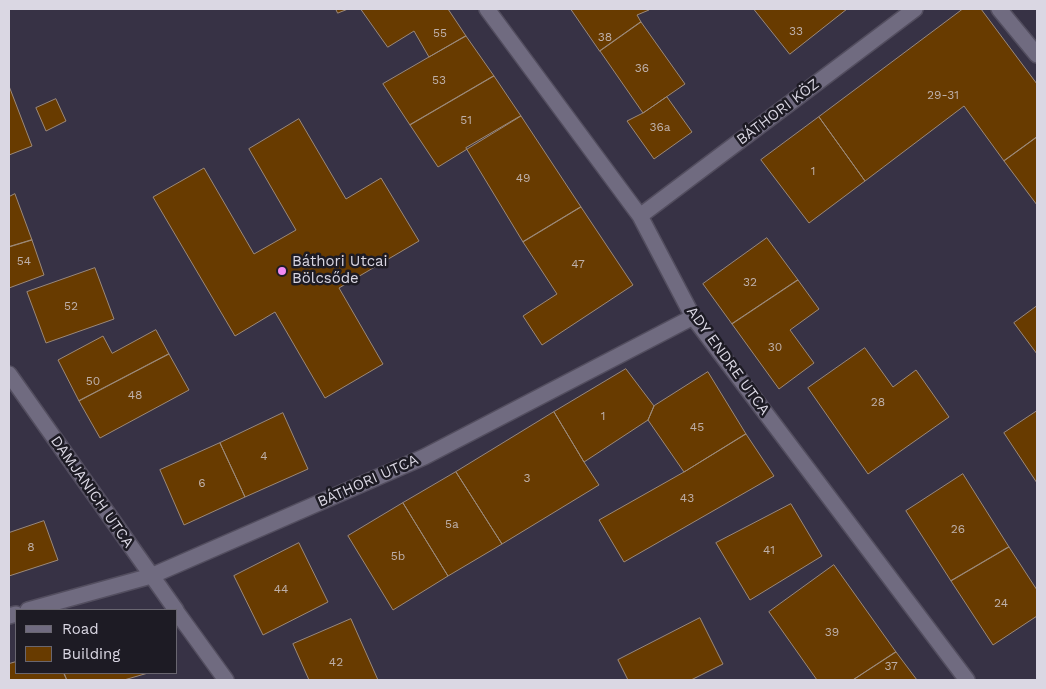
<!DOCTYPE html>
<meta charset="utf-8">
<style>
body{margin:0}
#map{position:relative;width:1046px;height:689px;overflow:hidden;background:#373245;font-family:"Work Sans",sans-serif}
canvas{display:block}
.frame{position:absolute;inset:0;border:10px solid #dad7e3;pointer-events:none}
.legend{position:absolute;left:15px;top:609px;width:162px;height:65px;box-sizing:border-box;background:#1d1b24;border:1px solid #696670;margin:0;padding:6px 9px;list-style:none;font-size:15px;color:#dad7e3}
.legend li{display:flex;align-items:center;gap:10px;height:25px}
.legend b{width:25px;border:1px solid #696670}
</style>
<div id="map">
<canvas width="1046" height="689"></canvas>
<div class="frame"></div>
<ul class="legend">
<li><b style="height:6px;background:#706b80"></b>Road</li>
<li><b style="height:14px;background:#683b00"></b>Building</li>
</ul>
</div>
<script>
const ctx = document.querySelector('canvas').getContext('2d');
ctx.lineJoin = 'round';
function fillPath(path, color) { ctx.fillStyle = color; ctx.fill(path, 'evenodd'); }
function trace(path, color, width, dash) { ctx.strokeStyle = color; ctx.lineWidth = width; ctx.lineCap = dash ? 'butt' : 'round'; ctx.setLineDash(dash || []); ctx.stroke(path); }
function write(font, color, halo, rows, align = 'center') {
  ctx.font = font + ' "Work Sans",sans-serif'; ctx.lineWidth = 5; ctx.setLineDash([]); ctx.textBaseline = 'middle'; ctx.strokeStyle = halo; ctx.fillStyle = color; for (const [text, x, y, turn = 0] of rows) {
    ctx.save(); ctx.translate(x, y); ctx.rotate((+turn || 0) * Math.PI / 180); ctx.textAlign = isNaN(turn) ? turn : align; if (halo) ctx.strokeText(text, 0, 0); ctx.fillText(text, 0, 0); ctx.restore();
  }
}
const building = new Path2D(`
 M 336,9 L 348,9 L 338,13 Z
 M 361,9 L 448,9 L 466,36 L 429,57 L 414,31 L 388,47 Z
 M 571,9 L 649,9 L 649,10 L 637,15 L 641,22 L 600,51 Z
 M 754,9 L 847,9 L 790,54 Z
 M 963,9 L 981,9 L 1037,84 L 1037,137 L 1004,161 L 964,106 L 865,181 L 819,117 Z
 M 641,22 L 685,84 L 643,113 L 600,51 Z
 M 466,36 L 494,76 L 410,125 L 383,84 Z
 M 494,76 L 521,116 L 438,167 L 410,125 Z
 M 9,86 L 32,146 L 9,155 Z
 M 667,97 L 692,132 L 654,159 L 627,121 L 643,113 Z
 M 56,99 L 66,121 L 46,131 L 36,108 Z
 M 521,116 L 581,207 L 523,242 L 466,148 Z
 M 819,117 L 865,181 L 809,223 L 761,160 Z
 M 299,119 L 346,199 L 381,178 L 419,241 L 339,288 L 383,364 L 325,398 L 275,312 L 235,336 L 153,197 L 204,168 L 254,254 L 296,230 L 249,149 Z
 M 1037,137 L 1037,205 L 1004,161 Z
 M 15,194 L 32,240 L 9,247 L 9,197 Z
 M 581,207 L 633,285 L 542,345 L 523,316 L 557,294 L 523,242 Z
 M 767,238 L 798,280 L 732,324 L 703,284 Z
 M 32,240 L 44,275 L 9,288 L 9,247 Z
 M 95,268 L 114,319 L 46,343 L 27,292 Z
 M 798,280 L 819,309 L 790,330 L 814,363 L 779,389 L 732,324 Z
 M 1037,306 L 1037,354 L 1014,323 Z
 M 156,330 L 169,354 L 79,401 L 58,360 L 103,336 L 112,353 Z
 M 865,348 L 893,387 L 916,370 L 949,417 L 868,474 L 808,388 Z
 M 169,354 L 189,390 L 100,438 L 79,401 Z
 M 626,369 L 654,406 L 648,420 L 584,462 L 554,412 Z
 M 708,372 L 746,434 L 684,472 L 648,420 L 654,406 Z
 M 1037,411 L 1037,483 L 1004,433 Z
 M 554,412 L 584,462 L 599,485 L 502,544 L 456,472 Z
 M 283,413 L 308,469 L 245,497 L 220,443 Z
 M 746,434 L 774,476 L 624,562 L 599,520 L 684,472 Z
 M 220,443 L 245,497 L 184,525 L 160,470 Z
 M 456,472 L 502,544 L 448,576 L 403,503 Z
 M 963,474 L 1009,547 L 951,581 L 906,511 Z
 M 403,503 L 448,576 L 393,610 L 348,536 Z
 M 791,504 L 822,556 L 750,600 L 716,543 Z
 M 44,521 L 58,560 L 9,576 L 9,533 Z
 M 299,543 L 328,602 L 263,635 L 234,576 Z
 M 1009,547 L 1037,590 L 1037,616 L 993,645 L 951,581 Z
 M 834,565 L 896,652 L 853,680 L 817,680 L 769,612 Z
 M 700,618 L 723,664 L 691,680 L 628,680 L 618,660 Z
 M 351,619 L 378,680 L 309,680 L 293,644 Z
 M 896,652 L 917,680 L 853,680 Z
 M 16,662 L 16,673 L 64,673 L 67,680 L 9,680 L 9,664 Z
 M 64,673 L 148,673 L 124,680 L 67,680 Z`);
fillPath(building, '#683b00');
trace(building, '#9c8978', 1);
const minor = new Path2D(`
 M 487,9 L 640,216 L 693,317 L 967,680
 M 999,9 L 1037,55
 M 640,216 L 915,9
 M 9,374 L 176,610
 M 28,610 L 151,576 L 424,457 L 693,317
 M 176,611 L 226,680
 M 9,616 L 16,614`);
trace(minor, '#534e5f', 18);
trace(minor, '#706b80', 15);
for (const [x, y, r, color] of [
 [282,271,5,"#f28af3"]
]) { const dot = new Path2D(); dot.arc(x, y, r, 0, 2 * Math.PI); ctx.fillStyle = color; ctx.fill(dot); trace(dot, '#1d1b24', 2); }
write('12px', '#beb0aa', null, [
 ["33",796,31],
 ["55",440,33],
 ["38",605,37],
 ["36",642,68],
 ["53",439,80],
 ["29-31",943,95],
 ["51",466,120],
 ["36a",660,127],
 ["1",813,171],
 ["49",523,178],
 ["54",24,261],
 ["47",578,264],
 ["32",750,282],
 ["52",71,306],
 ["30",775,347],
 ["50",93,381],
 ["48",135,395],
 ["28",878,402],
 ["1",603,416],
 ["45",697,427],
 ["4",264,456],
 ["3",527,478],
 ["6",202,483],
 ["43",687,498],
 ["5a",452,524],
 ["26",958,529],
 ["8",31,547],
 ["41",769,550],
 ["5b",398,556],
 ["44",281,589],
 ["24",1001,603],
 ["39",832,632],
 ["42",336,662],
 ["37",891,666]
]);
write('15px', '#dad7e3', '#1d1b24', [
 ["BÁTHORI KÖZ",778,112,-37],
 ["ADY ENDRE UTCA",728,361,54],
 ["BÁTHORI UTCA",368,481,-24],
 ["DAMJANICH UTCA",92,492,55]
]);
write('15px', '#dad7e3', '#1d1b24', [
 ["Báthori Utcai",292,262],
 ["Bölcsőde",292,279]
], 'left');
</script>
